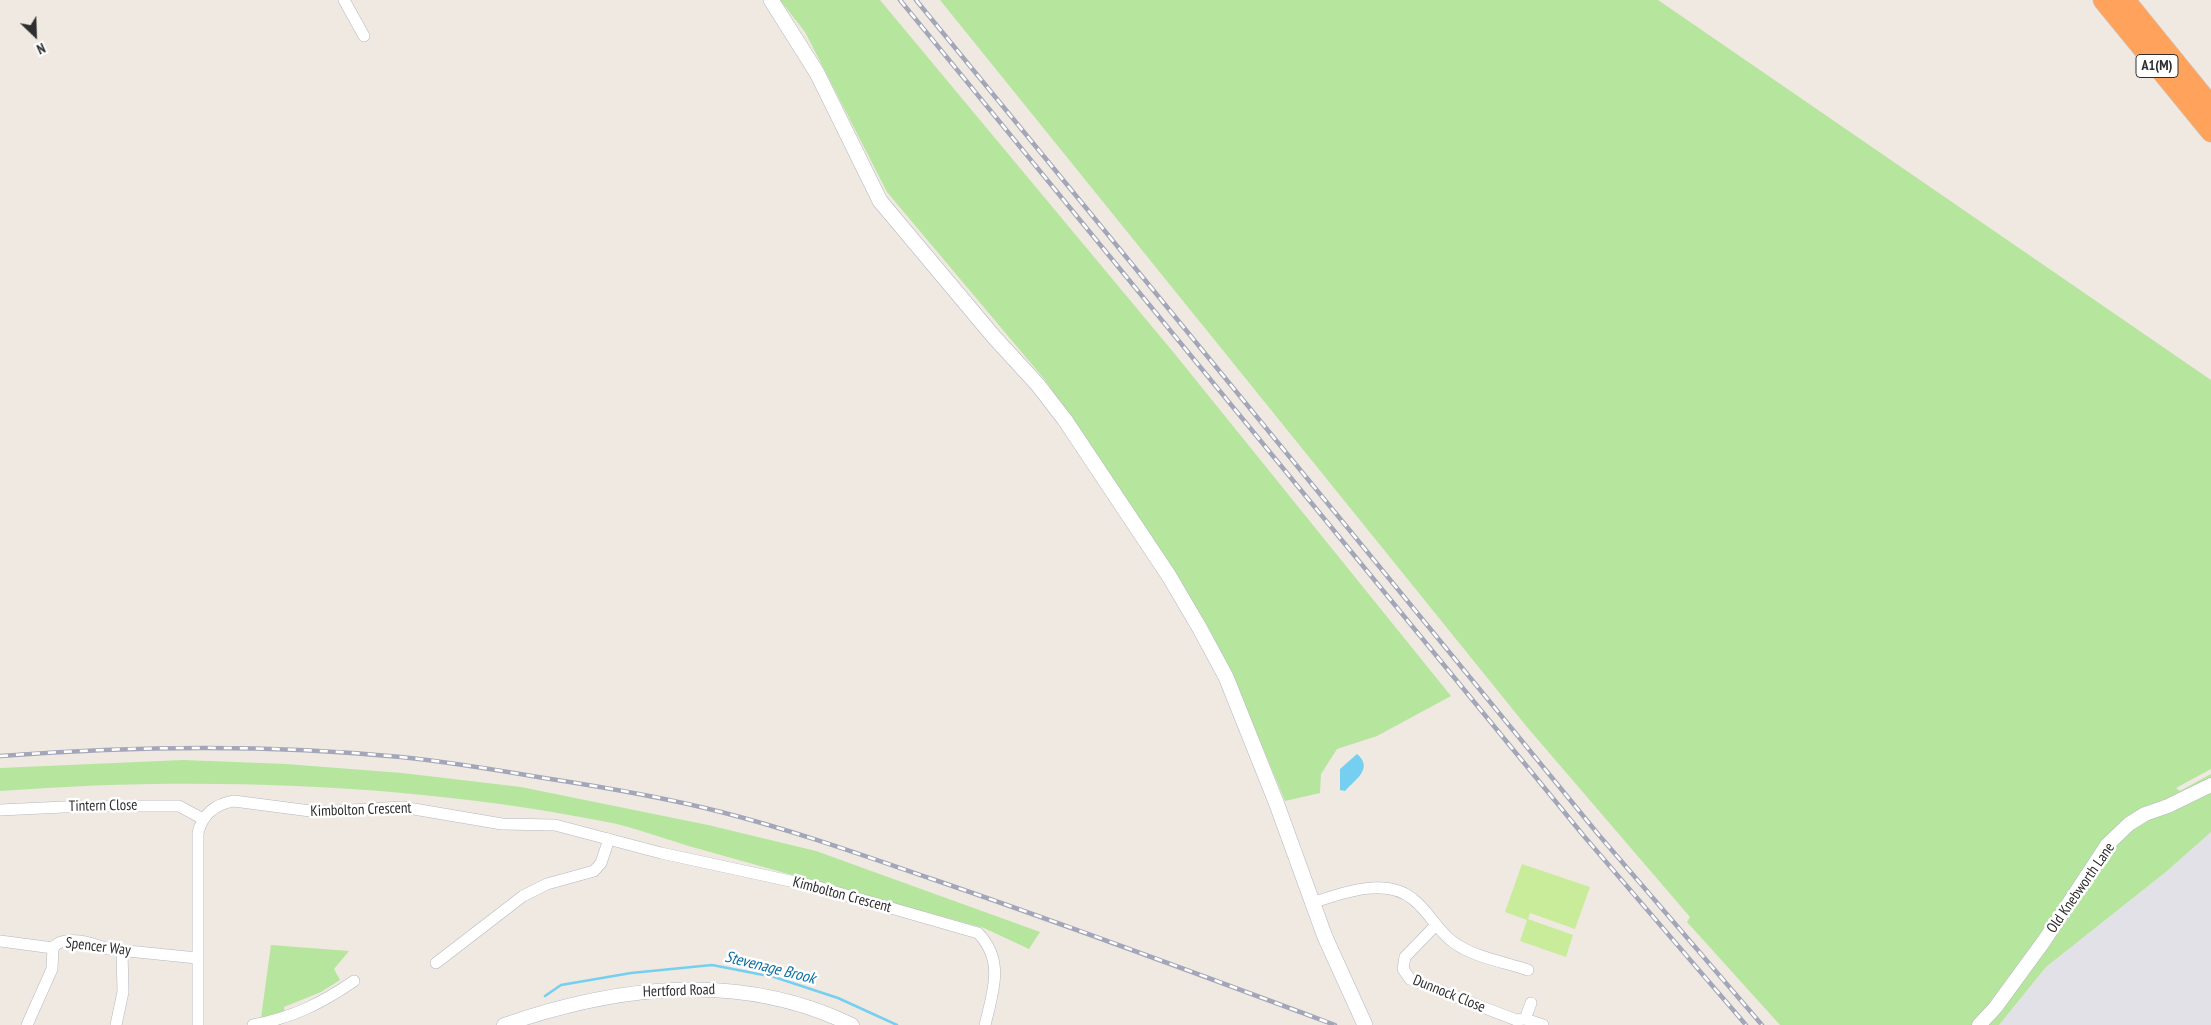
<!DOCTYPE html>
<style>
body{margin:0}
#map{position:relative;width:2211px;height:1025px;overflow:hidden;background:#efe9e1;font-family:"PT Sans Narrow",sans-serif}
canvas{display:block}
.north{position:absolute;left:10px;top:10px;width:50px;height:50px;-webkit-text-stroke:4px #fff;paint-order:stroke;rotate:156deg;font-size:14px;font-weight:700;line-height:20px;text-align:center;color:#2e2e2e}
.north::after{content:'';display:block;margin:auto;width:18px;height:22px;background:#2e2e2e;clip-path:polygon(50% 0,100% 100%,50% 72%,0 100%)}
</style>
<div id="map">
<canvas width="2211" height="1025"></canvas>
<div class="north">N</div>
</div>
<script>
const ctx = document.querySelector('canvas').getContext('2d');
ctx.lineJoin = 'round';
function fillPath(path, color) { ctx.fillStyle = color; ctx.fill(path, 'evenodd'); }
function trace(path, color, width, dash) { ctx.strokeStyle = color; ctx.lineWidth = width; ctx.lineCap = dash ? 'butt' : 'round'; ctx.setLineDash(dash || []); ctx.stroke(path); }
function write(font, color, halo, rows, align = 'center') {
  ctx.font = font + ' "PT Sans Narrow",sans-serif'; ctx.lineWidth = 5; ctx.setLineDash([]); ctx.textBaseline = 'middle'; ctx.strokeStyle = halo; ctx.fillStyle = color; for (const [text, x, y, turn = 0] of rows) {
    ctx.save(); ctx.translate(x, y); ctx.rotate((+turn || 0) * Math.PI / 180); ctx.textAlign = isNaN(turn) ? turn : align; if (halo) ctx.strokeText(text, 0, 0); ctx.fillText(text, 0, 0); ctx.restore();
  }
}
fillPath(new Path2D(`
 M 2211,832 L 2211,1025 L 1999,1025 L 2046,967 L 2167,871 Z`), '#e3e1e8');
fillPath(new Path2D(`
 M 780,0 L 880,0 L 1174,353 L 1451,696 L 1377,736 L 1337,749 L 1321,774 L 1320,793 L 1285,801 L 1233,676 L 1176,573 L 1045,380 L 887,192 L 805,32 Z
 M 940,0 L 1658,0 L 2211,380 L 2211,769 L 2176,788 L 2180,791 L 2211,774 L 2211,779 L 2129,819 L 2040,940 L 1973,1025 L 1780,1025 L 1687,922 L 1690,917 L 1527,727 Z
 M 183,760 L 286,764 L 402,773 L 521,787 L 708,825 L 816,851 L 1040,932 L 1029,949 L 984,928 C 890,903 797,876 703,850 C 669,841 636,827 602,821 C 410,783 194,776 0,791 L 0,768 Z
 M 2211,789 L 2211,832 L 2167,871 L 2046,967 L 1999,1025 L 1984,1025 L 2110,849 C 2140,818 2173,807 2211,789 Z
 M 271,945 L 349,951 L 334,969 L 340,980 L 321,992 L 284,1007 L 285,1014 L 261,1018 Z`), '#b6e59e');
fillPath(new Path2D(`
 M 1522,864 L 1590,887 L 1575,929 L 1530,913 L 1528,919 L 1573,935 L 1566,957 L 1520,941 L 1527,920 L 1505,912 Z`), '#c9ec9a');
fillPath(new Path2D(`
 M 1357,754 C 1374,768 1355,780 1345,791 L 1340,790 L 1340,769 Z`), '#75cff0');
trace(new Path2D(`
 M 545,996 L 561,985 L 631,973 L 712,965 L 774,977 L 838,998 L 897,1025`), '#75cff0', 2.5);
const minor = new Path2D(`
 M 344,0 L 364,36
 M 0,810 L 85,806 L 179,806 L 203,819
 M 1312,903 C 1342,893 1387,876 1414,900 C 1429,912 1437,930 1453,942 C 1473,957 1504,962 1528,970
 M 1435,926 L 1405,957 L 1403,969 L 1410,979 L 1516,1020 L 1525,1019 L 1543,1025
 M 0,941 L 53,948 C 63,933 94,944 108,949 L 197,958
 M 436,963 L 523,896 L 547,884 L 594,871 L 601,863 L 609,839
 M 1525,1019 L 1531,1003
 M 27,1025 L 52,969 L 53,948
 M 116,1025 L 123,992 L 122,951
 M 198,1025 L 198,833 C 202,815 215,804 234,801 L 318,812 L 402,807 L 502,824 L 555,825 L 661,853 L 818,887 L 978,933 C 1005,961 993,991 985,1025
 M 253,1025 C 292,1018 322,1003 354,981`);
const tertiary = new Path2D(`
 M 504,1025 C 619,985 740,971 852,1025
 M 1979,1025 L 1995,1008 L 2044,941 L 2107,845 L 2129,824 L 2145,814 L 2168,806 L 2211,785`);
const secondary = new Path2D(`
 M 771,0 L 817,73 L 880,201 L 994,337 L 1038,385 L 1065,420 L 1169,576 L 1199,627 L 1226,677 L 1276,802 L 1325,937 L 1365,1025`);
const motorway = new Path2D(`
 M 2103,0 L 2211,132
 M 2125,0 L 2211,106`);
trace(minor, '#b4b7c1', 12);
trace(tertiary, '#b4b7c1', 15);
trace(secondary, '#b4b7c1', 16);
trace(motorway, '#c9c9c9', 21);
trace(minor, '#fff', 11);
trace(tertiary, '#fff', 14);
trace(secondary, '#fff', 15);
trace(motorway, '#ffa35c', 20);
const rail = new Path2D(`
 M 900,0 L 1583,835 L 1746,1025
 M 916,0 L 1598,834 L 1762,1025
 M 0,756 C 132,746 268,744 401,757 C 449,762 497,770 544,778 C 603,787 663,797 721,812 C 792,830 862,855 932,879 C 1067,925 1201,975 1335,1025`);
trace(rail, '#a3a6b8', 4.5);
trace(rail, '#fff', 2.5, [8]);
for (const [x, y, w] of [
 [2157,66,42]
]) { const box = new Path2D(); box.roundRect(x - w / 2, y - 11.5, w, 23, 4); ctx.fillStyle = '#fff'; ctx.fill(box); trace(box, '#2e2e2e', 1); }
write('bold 14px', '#2e2e2e', null, [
 ["A1(M)",2157,66]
]);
write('15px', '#2e2e2e', '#fff', [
 ["Tintern Close",103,806,-1],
 ["Kimbolton Crescent",361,810,-2],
 ["Old Knebworth Lane",2081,888,-55],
 ["Kimbolton Crescent",842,895,15],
 ["Spencer Way",98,947,7],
 ["Hertford Road",679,991,-2],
 ["Dunnock Close",1449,994,22]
]);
write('italic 16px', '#0d6fa3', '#fff', [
 ["Stevenage Brook",770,968,14]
]);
</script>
